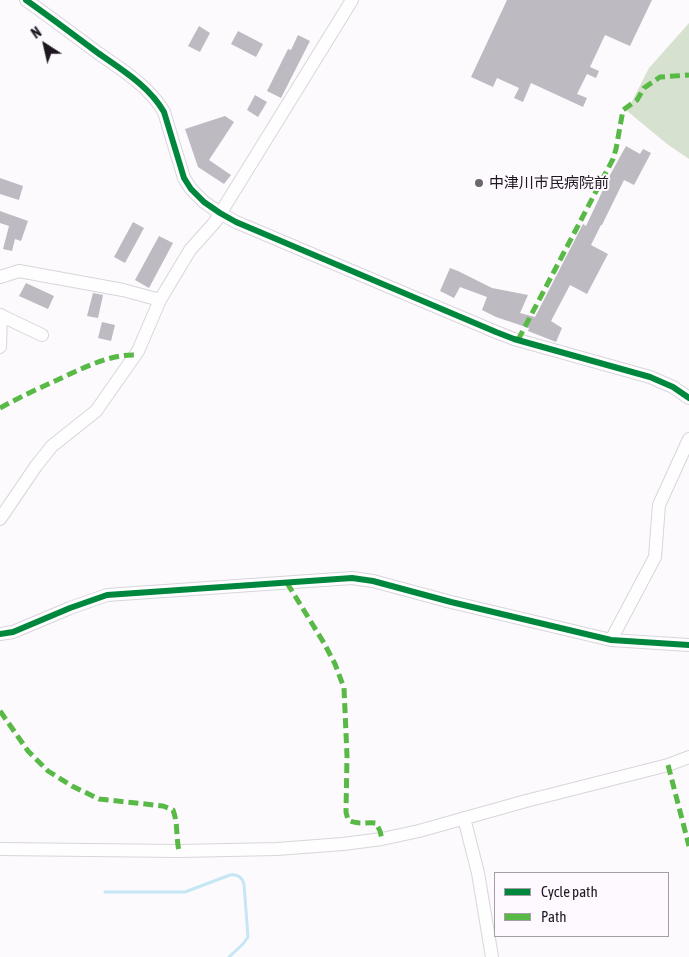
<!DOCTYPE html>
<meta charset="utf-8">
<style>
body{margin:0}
#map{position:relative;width:689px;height:957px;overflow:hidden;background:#fcfafd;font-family:"Asap Condensed",sans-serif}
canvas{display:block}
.legend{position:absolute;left:494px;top:872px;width:175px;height:65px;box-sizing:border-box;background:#fdf9fe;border:1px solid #a49fa5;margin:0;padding:6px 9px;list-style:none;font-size:15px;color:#1e1720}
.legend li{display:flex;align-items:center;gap:10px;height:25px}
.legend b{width:25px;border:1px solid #a49fa5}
.north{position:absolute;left:20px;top:20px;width:50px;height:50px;-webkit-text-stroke:4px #fdf9fe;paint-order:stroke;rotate:325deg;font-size:14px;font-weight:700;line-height:20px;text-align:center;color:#1e1720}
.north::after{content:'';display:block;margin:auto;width:18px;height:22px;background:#1e1720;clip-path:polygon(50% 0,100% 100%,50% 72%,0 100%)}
</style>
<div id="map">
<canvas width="689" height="957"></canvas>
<ul class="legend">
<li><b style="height:6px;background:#00873e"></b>Cycle path</li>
<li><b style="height:6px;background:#58b947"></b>Path</li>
</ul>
<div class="north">N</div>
</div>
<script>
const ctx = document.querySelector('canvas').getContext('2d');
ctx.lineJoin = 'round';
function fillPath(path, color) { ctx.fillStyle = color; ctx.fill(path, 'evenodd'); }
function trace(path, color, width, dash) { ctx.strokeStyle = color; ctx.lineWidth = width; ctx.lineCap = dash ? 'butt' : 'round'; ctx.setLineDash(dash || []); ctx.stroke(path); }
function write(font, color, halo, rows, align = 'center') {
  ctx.font = font + ' "Asap Condensed","Noto Sans JP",sans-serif'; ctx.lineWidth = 4; ctx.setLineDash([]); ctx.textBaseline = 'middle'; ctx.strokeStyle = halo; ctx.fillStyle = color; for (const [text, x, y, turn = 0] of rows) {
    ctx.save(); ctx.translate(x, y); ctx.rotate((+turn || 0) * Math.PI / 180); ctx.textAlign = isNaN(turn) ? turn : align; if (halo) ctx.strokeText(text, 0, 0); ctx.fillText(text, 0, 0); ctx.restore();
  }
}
fillPath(new Path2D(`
 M 689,23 L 689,159 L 667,144 L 627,111 L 649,68 Z`), '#d6e2cf');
trace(new Path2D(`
 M 105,892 L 185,892 L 230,875 C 238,874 242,877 244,884 L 248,937 L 243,944 L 229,957`), '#c5e6f5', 3);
fillPath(new Path2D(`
 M 507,0 L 652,0 L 630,46 L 605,35 L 590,67 L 599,71 L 596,78 L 587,74 L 577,94 L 587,98 L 583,107 L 531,83 L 523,102 L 514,98 L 519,88 L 497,78 L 493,87 L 471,77 Z
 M 199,26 L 210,33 L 200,52 L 188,46 Z
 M 238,31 L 263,44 L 256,57 L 231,44 Z
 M 298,35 L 310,41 L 281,98 L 267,91 L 288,49 L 291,50 Z
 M 255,95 L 267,102 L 258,117 L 247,110 Z
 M 225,116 L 234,122 L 209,160 L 231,175 L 224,184 L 198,167 L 185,129 Z
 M 626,146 L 640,154 L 643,149 L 651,153 L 634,185 L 624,180 L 602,225 L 601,225 L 591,245 L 608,254 L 587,294 L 570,285 L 551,321 L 562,328 L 556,342 L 528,331 L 529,328 L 496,317 L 482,310 L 487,297 L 460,287 L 454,298 L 440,291 L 450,268 L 458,271 L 492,288 L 528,295 L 520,313 L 535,317 L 583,224 L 586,226 L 610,175 Z
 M 0,178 L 23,186 L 19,200 L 0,194 Z
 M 0,211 L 28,221 L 21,241 L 15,239 L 12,251 L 3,249 L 9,226 L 0,223 Z
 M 133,222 L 144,228 L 125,263 L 114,257 Z
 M 159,236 L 173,243 L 149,288 L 135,280 Z
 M 26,283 L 54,296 L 48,309 L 19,296 Z
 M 93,293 L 103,295 L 98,318 L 87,316 Z
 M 102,322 L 115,325 L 111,341 L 98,338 Z`), '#bdbac2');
const minor = new Path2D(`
 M 26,0 C 50,17 74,35 98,53 C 122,70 149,86 164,112 L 184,178 L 191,189 L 204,202 L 220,213 L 236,222 L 496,332 L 514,339 L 650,377 L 673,387 L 689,398
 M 0,277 L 19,271 L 123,290 L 160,300
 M 0,315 L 42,335
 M 0,347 L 1,315
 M 0,519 L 36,466 L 52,446 L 96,411 L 138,351 L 160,300 L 190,250 L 215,222 L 352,0
 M 0,634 L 13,632 L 70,608 L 107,595 L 352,578 L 373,581 L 451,602 L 611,640 L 689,645
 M 611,640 L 655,557 L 659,505 L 689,439
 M 464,818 L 478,873 L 492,957
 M 0,849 L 179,851 L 277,849 L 343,844 L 382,839 L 419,831 L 526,801 L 668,765 L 689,757`);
trace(minor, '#d9d5db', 14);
trace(minor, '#fffeff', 12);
trace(new Path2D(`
 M 518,340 L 613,159 L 616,149 L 623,110 L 637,100 L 644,88 L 660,77 L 689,75
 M 0,408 C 18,398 37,389 55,381 C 79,370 109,354 135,355
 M 287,583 L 324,643 L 335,664 L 344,688 L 347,756 L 346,812 L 348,820 C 357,825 365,822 376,823 L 380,831 L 382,839
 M 0,711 L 28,751 L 48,771 L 72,786 L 99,799 L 163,806 L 173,810 C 178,823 176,838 179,851
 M 668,765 L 689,846`), '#58b947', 5, [10, 5]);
trace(new Path2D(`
 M 26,0 C 50,17 74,35 98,53 C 122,70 149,86 164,112 L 184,178 L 191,189 L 204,202 L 220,213 L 236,222 L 496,332 L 514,339 L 650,377 L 673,387 L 689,398
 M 0,634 L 13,632 L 70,608 L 107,595 L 352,578 L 373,581 L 451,602 L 611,640 L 689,645`), '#00873e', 6);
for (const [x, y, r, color] of [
 [479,183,5,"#6c666d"]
]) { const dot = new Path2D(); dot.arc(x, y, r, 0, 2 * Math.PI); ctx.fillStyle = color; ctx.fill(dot); trace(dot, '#fdf9fe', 2); }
write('15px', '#1e1720', '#fdf9fe', [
 ["中津川市民病院前",489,183]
], 'left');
</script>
